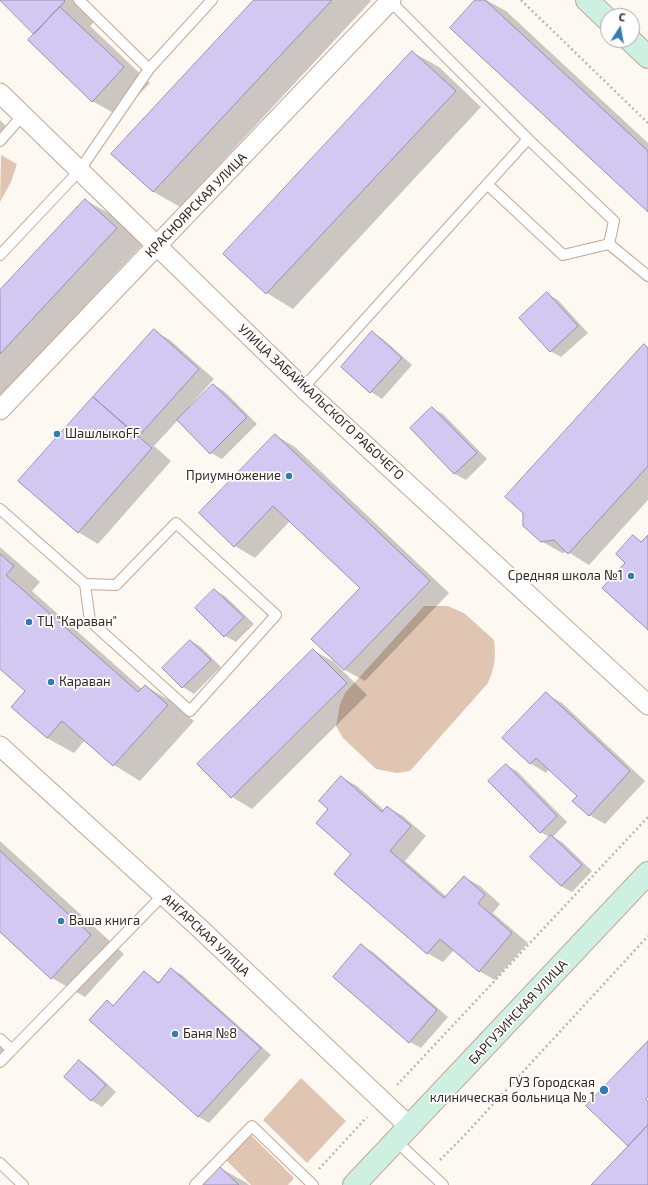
<!DOCTYPE html>
<meta charset="utf-8">
<style>
body{margin:0}
#map{position:relative;width:648px;height:1185px;overflow:hidden;background:#fef8f3;font-family:"Exo 2",sans-serif}
canvas{display:block}
.north{position:absolute;left:600px;top:8px;width:40px;height:40px;box-sizing:border-box;background:#fff;border:1px solid #ada9a5;border-radius:50%;rotate:11deg;font-size:11px;font-weight:700;line-height:16px;text-align:center;color:#33271e}
.north::after{content:'';display:block;margin:auto;width:14px;height:18px;background:#347bb0;clip-path:polygon(50% 0,100% 100%,50% 72%,0 100%)}
</style>
<div id="map">
<canvas width="648" height="1185"></canvas>
<div class="north">С</div>
</div>
<script>
const ctx = document.querySelector('canvas').getContext('2d');
ctx.lineJoin = 'round';
function fillPath(path, color) { ctx.fillStyle = color; ctx.fill(path, 'evenodd'); }
function trace(path, color, width, dash) { ctx.strokeStyle = color; ctx.lineWidth = width; ctx.lineCap = dash ? 'butt' : 'round'; ctx.setLineDash(dash || []); ctx.stroke(path); }
function write(font, color, halo, rows, align = 'center') {
  ctx.font = font + ' "Exo 2",sans-serif'; ctx.lineWidth = 3.5; ctx.setLineDash([]); ctx.textBaseline = 'middle'; ctx.strokeStyle = halo; ctx.fillStyle = color; for (const [text, x, y, turn = 0] of rows) {
    ctx.save(); ctx.translate(x, y); ctx.rotate((+turn || 0) * Math.PI / 180); ctx.textAlign = isNaN(turn) ? turn : align; if (halo) ctx.strokeText(text, 0, 0); ctx.fillText(text, 0, 0); ctx.restore();
  }
}
fillPath(new Path2D(`
 M 1,155 L 17,164 L 11,182 L 0,202 Z
 M 424,606 L 448,606 L 464,613 L 494,640 C 496,658 495,666 488,683 L 410,771 L 397,773 L 376,769 L 343,738 L 336,726 L 340,704 L 345,693 Z
 M 301,1078 L 346,1121 L 307,1163 L 263,1120 Z
 M 250,1134 L 294,1178 L 288,1185 L 251,1185 L 226,1160 Z`), '#e0c6b2');
fillPath(new Path2D(`
 M 1,0 L 75,0 L 96,20 L 90,26 L 150,83 L 119,116 L 92,101 L 36,34 Z
 M 255,0 L 370,0 L 371,1 L 180,207 L 154,192 L 112,154 Z
 M 476,0 L 486,0 L 506,11 L 648,143 L 648,211 Z
 M 412,52 L 439,67 L 481,107 L 293,309 L 267,293 L 224,254 Z
 M 0,120 L 7,127 L 0,134 Z
 M 85,200 L 112,215 L 143,244 L 0,397 L 0,291 Z
 M 547,294 L 558,300 L 588,333 L 561,357 L 550,351 Z
 M 154,331 L 170,340 L 214,379 L 189,407 L 191,408 L 214,385 L 224,391 L 257,424 L 222,459 L 211,453 L 178,420 L 154,446 L 171,461 L 98,544 L 78,532 Z
 M 372,333 L 383,339 L 412,365 L 382,399 L 371,392 L 342,366 Z
 M 648,348 L 648,500 L 589,565 L 568,552 L 562,553 L 541,541 Z
 M 432,408 L 443,414 L 487,459 L 466,480 L 455,474 L 411,428 Z
 M 275,435 L 295,447 L 449,593 L 365,681 L 345,670 L 312,639 L 361,588 L 290,521 L 255,558 L 235,546 Z
 M 0,547 L 40,582 L 32,591 L 142,689 L 145,686 L 171,701 L 194,721 L 140,781 L 114,765 L 85,740 L 74,753 L 47,738 L 12,707 L 27,691 L 0,667 Z
 M 214,590 L 225,596 L 254,624 L 236,642 L 225,636 Z
 M 191,641 L 201,647 L 221,667 L 194,694 L 183,687 L 164,668 Z
 M 313,650 L 334,662 L 367,695 L 252,809 L 232,797 Z
 M 546,694 L 562,703 L 645,781 L 605,824 L 589,815 L 578,796 L 549,769 L 546,773 L 530,763 Z
 M 506,765 L 517,771 L 567,822 L 553,837 L 562,842 L 592,871 L 572,892 L 561,886 L 550,837 L 540,832 Z
 M 341,777 L 357,786 L 384,810 L 387,807 L 403,816 L 426,836 L 405,861 L 447,897 L 464,877 L 480,886 L 500,904 L 493,913 L 528,943 L 495,980 L 479,971 L 454,950 L 443,962 L 427,953 L 353,854 L 329,809 Z
 M 0,841 L 124,954 L 85,997 L 52,978 L 0,931 Z
 M 362,946 L 373,952 L 448,1017 L 421,1048 L 410,1042 Z
 M 171,969 L 182,975 L 271,1055 L 209,1123 L 199,1117 L 90,1020 L 107,1001 L 115,1006 L 144,972 L 159,982 Z
 M 0,1047 L 11,1057 L 0,1069 Z
 M 79,1061 L 90,1068 L 116,1092 L 102,1107 L 91,1100 Z
 M 220,1168 L 247,1183 L 249,1185 L 204,1185 Z`), '#0003');
const building = new Path2D(`
 M 0,0 L 64,0 L 65,1 L 34,34 Z
 M 254,0 L 332,0 L 153,192 L 111,154 Z
 M 475,0 L 485,0 L 648,151 L 648,212 L 450,28 Z
 M 60,7 L 124,67 L 92,102 L 28,40 Z
 M 412,51 L 456,91 L 266,294 L 223,254 Z
 M 85,199 L 117,228 L 0,354 L 0,290 Z
 M 547,292 L 578,326 L 550,352 L 519,318 Z
 M 154,329 L 199,369 L 138,437 L 93,397 Z
 M 372,331 L 402,358 L 370,393 L 341,367 Z
 M 644,344 L 648,348 L 648,466 L 568,554 L 554,540 L 541,542 L 523,526 L 523,513 L 505,497 Z
 M 213,384 L 247,417 L 210,454 L 177,420 Z
 M 93,397 L 152,448 L 78,533 L 18,481 Z
 M 432,407 L 477,453 L 454,474 L 410,428 Z
 M 275,434 L 430,581 L 344,670 L 311,639 L 360,588 L 273,506 L 234,547 L 199,513 Z
 M 633,535 L 641,542 L 648,535 L 648,630 L 602,588 L 625,563 L 616,554 Z
 M 0,554 L 14,566 L 6,575 L 138,692 L 145,685 L 168,705 L 113,766 L 62,721 L 47,738 L 11,707 L 25,691 L 0,669 Z
 M 214,589 L 244,617 L 224,637 L 195,608 Z
 M 190,640 L 211,660 L 182,688 L 162,668 Z
 M 313,649 L 347,683 L 231,798 L 197,764 Z
 M 546,692 L 630,771 L 589,816 L 572,801 L 577,796 L 536,758 L 530,764 L 502,738 Z
 M 506,764 L 557,816 L 540,833 L 488,781 Z
 M 341,776 L 382,812 L 387,806 L 411,826 L 390,851 L 444,898 L 464,876 L 485,895 L 478,903 L 512,933 L 479,972 L 440,939 L 427,954 L 334,874 L 351,854 L 316,823 L 328,809 L 319,801 Z
 M 551,835 L 582,865 L 561,886 L 530,857 Z
 M 0,851 L 91,935 L 51,979 L 0,932 Z
 M 361,944 L 437,1010 L 409,1043 L 333,977 Z
 M 171,968 L 261,1048 L 198,1117 L 89,1020 L 107,1000 L 113,1006 L 144,971 L 158,983 Z
 M 648,1041 L 648,1097 L 646,1099 L 648,1101 L 648,1125 L 628,1146 L 586,1106 Z
 M 79,1060 L 106,1085 L 91,1101 L 64,1077 Z
 M 648,1125 L 648,1185 L 591,1185 L 628,1146 Z
 M 220,1167 L 239,1185 L 203,1185 Z`);
fillPath(building, '#d3c8f1');
trace(building, '#978fb0', 1);
const service = new Path2D(`
 M 79,0 L 149,69
 M 528,139 L 614,221 L 609,244 L 648,276
 M 0,141 L 23,115
 M 487,184 L 563,255 L 609,244
 M 0,255 L 79,171 L 149,69 L 212,0
 M 303,388 L 528,139 L 389,0
 M 0,509 L 85,584 L 116,585 L 176,523 L 276,615 L 190,711 L 90,621 L 85,584
 M 0,1039 L 12,1050
 M 0,1062 L 163,895
 M 396,1141 L 443,1185
 M 0,1163 L 23,1185
 M 195,1185 L 252,1126 L 313,1185`);
const minor = new Path2D(`
 M 0,93 L 303,388 L 648,705
 M 0,410 L 391,0
 M 0,746 L 195,924 L 410,1127`);
const secondary = new Path2D(`
 M 587,0 L 608,20
 M 630,40 L 648,57
 M 354,1185 L 648,873`);
trace(service, '#c6a78f', 12);
trace(minor, '#c6a78f', 21);
trace(secondary, '#c6a78f', 24);
trace(new Path2D(`
 M 521,0 L 648,123
 M 397,1085 L 648,817
 M 440,1160 L 462,1138 L 648,936
 M 319,1169 L 367,1117`), '#bdb5ae', 2.5, [2, 3]);
trace(service, '#fff', 10);
trace(minor, '#fff', 19);
trace(secondary, '#cdf0e2', 22);
for (const [x, y, r, color] of [
 [57,434,4,"#347bb0"],
 [289,476,4,"#347bb0"],
 [631,576,4,"#347bb0"],
 [29,622,4,"#347bb0"],
 [51,682,4,"#347bb0"],
 [61,921,4,"#347bb0"],
 [175,1034,4,"#347bb0"],
 [604,1090,5,"#347bb0"]
]) { const dot = new Path2D(); dot.arc(x, y, r, 0, 2 * Math.PI); ctx.fillStyle = color; ctx.fill(dot); trace(dot, '#fff', 1.5); }
write('13px', '#33271e', '#fff', [
 ["КРАСНОЯРСКАЯ УЛИЦА",196,205,-46],
 ["УЛИЦА ЗАБАЙКАЛЬСКОГО РАБОЧЕГО",321,402,43],
 ["АНГАРСКАЯ УЛИЦА",206,935,43],
 ["БАРГУЗИНСКАЯ УЛИЦА",518,1012,-47]
]);
write('13px', '#33271e', '#fff', [
 ["ШашлыкоFF",65,434],
 ["Приумножение",281,476,"right"],
 ["Средняя школа №1",623,576,"right"],
 ["ТЦ \"Караван\"",37,622],
 ["Караван",59,682],
 ["Ваша книга",69,921],
 ["Баня №8",183,1034],
 ["ГУЗ Городская",595,1083,"right"],
 ["клиническая больница № 1",595,1098,"right"]
], 'left');
</script>
